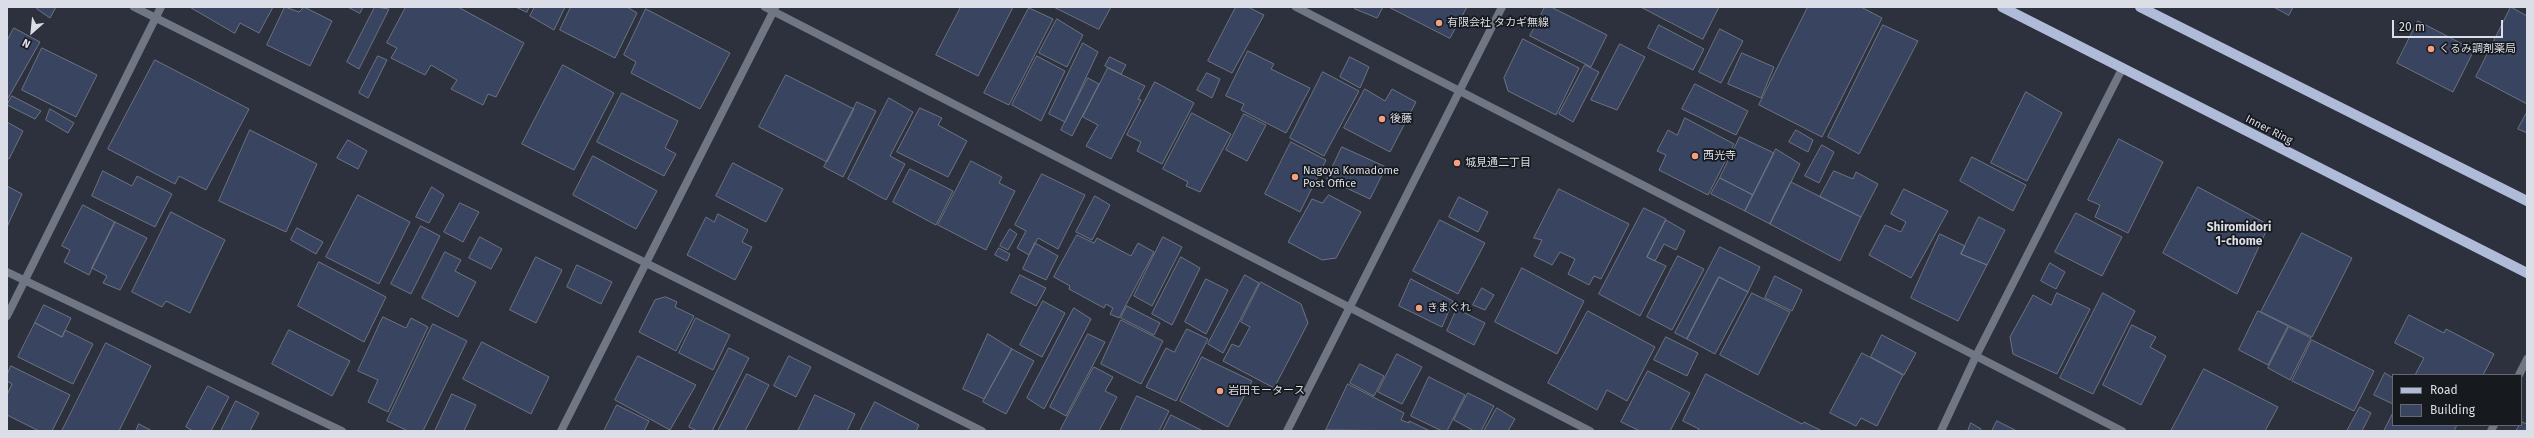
<!DOCTYPE html>
<meta charset="utf-8">
<style>
body{margin:0}
#map{position:relative;width:2534px;height:438px;overflow:hidden;background:#2c313d;font-family:"Fira Sans",sans-serif}
canvas{display:block}
.frame{position:absolute;inset:0;border:8px solid #dbdee6;pointer-events:none}
.legend{position:absolute;left:2392px;top:374px;width:130px;height:52px;box-sizing:border-box;background:#16191e;border:1px solid #65686e;margin:0;padding:5px 7px;list-style:none;font-size:12px;color:#dbdee6}
.legend li{display:flex;align-items:center;gap:8px;height:20px}
.legend b{width:20px;border:1px solid #65686e}
.north{position:absolute;left:12px;top:12px;width:40px;height:40px;-webkit-text-stroke:3px #16191e;paint-order:stroke;rotate:207deg;font-size:11px;font-weight:700;line-height:16px;text-align:center;color:#dbdee6}
.north::after{content:'';display:block;margin:auto;width:14px;height:18px;background:#dbdee6;clip-path:polygon(50% 0,100% 100%,50% 72%,0 100%)}
.scale{position:absolute;left:2392px;top:20px;width:111px;height:18px;box-sizing:border-box;border:2px solid #dbdee6;border-top:0;padding-left:5px;font-size:12px;line-height:14px;white-space:nowrap;color:#dbdee6;-webkit-text-stroke:3px #16191e;paint-order:stroke}
</style>
<div id="map">
<canvas width="2534" height="438"></canvas>
<div class="frame"></div>
<ul class="legend">
<li><b style="height:5px;background:#afbbd8"></b>Road</li>
<li><b style="height:11px;background:#394460"></b>Building</li>
</ul>
<div class="north">N</div>
<div class="scale">20 m</div>
</div>
<script>
const ctx = document.querySelector('canvas').getContext('2d');
ctx.lineJoin = 'round';
function fillPath(path, color) { ctx.fillStyle = color; ctx.fill(path, 'evenodd'); }
function trace(path, color, width, dash) { ctx.strokeStyle = color; ctx.lineWidth = width; ctx.lineCap = dash ? 'butt' : 'round'; ctx.setLineDash(dash || []); ctx.stroke(path); }
function write(font, color, halo, rows, align = 'center') {
  ctx.font = font + ' "Fira Sans","Noto Sans JP",sans-serif'; ctx.lineWidth = 3.5; ctx.setLineDash([]); ctx.textBaseline = 'middle'; ctx.strokeStyle = halo; ctx.fillStyle = color; for (const [text, x, y, turn = 0] of rows) {
    ctx.save(); ctx.translate(x, y); ctx.rotate((+turn || 0) * Math.PI / 180); ctx.textAlign = isNaN(turn) ? turn : align; if (halo) ctx.strokeText(text, 0, 0); ctx.fillText(text, 0, 0); ctx.restore();
  }
}
const building = new Path2D(`
 M 38,7 L 56,7 L 50,18 L 37,9 Z
 M 190,7 L 273,7 L 259,33 L 240,23 L 235,33 Z
 M 285,7 L 299,12 L 304,7 L 332,21 L 310,66 L 267,45 Z
 M 348,7 L 363,7 L 360,13 Z
 M 375,7 L 389,9 L 359,69 L 347,62 Z
 M 406,7 L 458,7 L 524,43 L 496,97 L 488,94 L 483,105 L 451,89 L 457,80 L 431,65 L 425,75 L 391,58 L 397,48 L 387,43 Z
 M 516,7 L 529,7 L 527,12 Z
 M 535,7 L 565,7 L 554,30 L 530,16 Z
 M 571,7 L 627,7 L 637,13 L 615,58 L 560,30 Z
 M 961,7 L 1013,7 L 978,76 L 936,55 Z
 M 1054,7 L 1111,7 L 1099,29 Z
 M 1236,7 L 1248,7 L 1264,15 L 1232,73 L 1208,61 Z
 M 1356,7 L 1383,7 L 1377,18 L 1355,9 Z
 M 1389,7 L 1467,7 L 1450,38 Z
 M 1545,7 L 1551,7 L 1607,35 L 1591,67 L 1530,36 Z
 M 1641,7 L 1719,7 L 1703,39 Z
 M 1808,7 L 1861,7 L 1882,18 L 1822,137 L 1759,105 Z
 M 2274,7 L 2293,7 L 2289,15 Z
 M 2511,7 L 2527,16 L 2527,104 L 2476,77 Z
 M 1029,8 L 1053,19 L 1009,105 L 984,93 Z
 M 646,9 L 730,53 L 700,109 L 631,73 L 636,62 L 624,55 Z
 M 1057,19 L 1083,35 L 1067,67 L 1039,53 Z
 M 2418,21 L 2474,50 L 2453,92 L 2397,63 Z
 M 1659,25 L 1704,49 L 1693,70 L 1648,48 Z
 M 1883,25 L 1918,41 L 1859,154 L 1828,137 Z
 M 14,28 L 40,42 L 7,100 L 7,41 Z
 M 1720,29 L 1743,41 L 1721,83 L 1699,72 Z
 M 1523,39 L 1579,68 L 1556,115 L 1508,91 L 1504,78 Z
 M 1083,43 L 1098,52 L 1065,122 L 1049,114 Z
 M 1620,44 L 1645,57 L 1617,110 L 1591,100 Z
 M 42,48 L 97,75 L 76,117 L 22,90 Z
 M 1248,51 L 1274,64 L 1271,69 L 1310,88 L 1286,133 L 1241,110 L 1244,104 L 1226,96 Z
 M 1742,53 L 1774,67 L 1761,98 L 1728,84 Z
 M 378,56 L 387,60 L 368,98 L 359,93 Z
 M 1037,56 L 1065,71 L 1041,121 L 1012,105 Z
 M 1110,57 L 1126,65 L 1121,74 L 1105,66 Z
 M 1350,57 L 1369,67 L 1360,88 L 1340,77 Z
 M 155,60 L 249,109 L 206,190 L 179,176 L 175,184 L 108,149 Z
 M 563,65 L 614,93 L 574,170 L 522,144 Z
 M 1585,65 L 1599,72 L 1573,122 L 1559,114 Z
 M 1108,68 L 1145,86 L 1138,99 L 1141,100 L 1111,159 L 1086,146 L 1098,125 L 1083,117 Z
 M 1323,72 L 1359,91 L 1324,156 L 1290,138 Z
 M 1207,73 L 1220,79 L 1212,98 L 1197,90 Z
 M 786,75 L 854,109 L 827,162 L 759,127 Z
 M 1088,78 L 1099,84 L 1072,136 L 1061,130 Z
 M 1155,82 L 1194,103 L 1162,164 L 1137,151 L 1141,142 L 1127,135 Z
 M 1695,84 L 1748,111 L 1736,135 L 1682,109 Z
 M 1365,89 L 1385,101 L 1392,89 L 1416,102 L 1390,152 L 1344,128 Z
 M 2026,92 L 2062,113 L 2027,181 L 1991,163 Z
 M 622,93 L 678,121 L 665,148 L 676,154 L 664,176 L 597,142 Z
 M 12,96 L 41,111 L 35,119 L 7,105 Z
 M 889,98 L 913,112 L 890,156 L 905,164 L 886,200 L 848,179 Z
 M 857,102 L 876,111 L 843,177 L 824,167 Z
 M 920,108 L 942,118 L 938,125 L 967,141 L 948,177 L 897,152 Z
 M 50,109 L 74,123 L 68,133 L 46,120 Z
 M 2527,112 L 2527,133 L 2518,129 Z
 M 1192,113 L 1231,134 L 1200,192 L 1186,186 L 1188,182 L 1163,169 Z
 M 1244,114 L 1266,125 L 1247,161 L 1226,150 Z
 M 1685,118 L 1734,144 L 1708,195 L 1659,170 L 1666,155 L 1657,151 L 1668,130 L 1677,135 Z
 M 7,122 L 23,131 L 9,159 L 7,158 Z
 M 250,130 L 317,164 L 286,232 L 219,201 Z
 M 1796,130 L 1813,140 L 1808,152 L 1789,142 Z
 M 1740,137 L 1774,153 L 1753,195 L 1720,178 Z
 M 2119,139 L 2163,162 L 2128,233 L 2095,217 L 2100,205 L 2088,200 Z
 M 348,140 L 367,151 L 358,169 L 337,158 Z
 M 1291,142 L 1326,160 L 1300,212 L 1265,194 Z
 M 1822,145 L 1834,152 L 1819,183 L 1805,176 Z
 M 1342,147 L 1386,167 L 1370,199 L 1327,179 Z
 M 1776,149 L 1800,164 L 1770,224 L 1745,211 Z
 M 593,156 L 657,191 L 636,229 L 573,195 Z
 M 1972,157 L 2026,185 L 2013,211 L 1960,181 Z
 M 971,161 L 1002,177 L 999,183 L 1015,191 L 986,250 L 938,225 Z
 M 733,163 L 783,189 L 766,222 L 716,196 Z
 M 910,169 L 953,191 L 936,225 L 893,202 Z
 M 103,171 L 132,186 L 137,176 L 172,194 L 155,227 L 92,196 Z
 M 1834,171 L 1853,179 L 1856,172 L 1878,184 L 1861,217 L 1820,197 Z
 M 1042,174 L 1085,195 L 1058,249 L 1038,238 L 1029,255 L 1017,248 L 1026,231 L 1015,225 Z
 M 1720,178 L 1753,195 L 1745,211 L 1711,194 Z
 M 1791,182 L 1861,217 L 1840,261 L 1770,224 Z
 M 7,186 L 22,194 L 7,227 Z
 M 432,187 L 444,195 L 429,223 L 416,217 Z
 M 2198,187 L 2269,225 L 2237,294 L 2163,253 Z
 M 1559,189 L 1629,224 L 1601,279 L 1594,276 L 1589,285 L 1568,274 L 1575,259 L 1560,252 L 1552,265 L 1534,256 L 1542,240 L 1534,238 Z
 M 1904,189 L 1948,211 L 1911,278 L 1869,255 L 1885,225 L 1901,232 L 1906,222 L 1891,214 Z
 M 358,195 L 410,222 L 379,284 L 326,257 Z
 M 1329,195 L 1361,212 L 1336,258 L 1322,260 L 1288,242 L 1312,199 L 1322,203 Z
 M 1095,196 L 1110,205 L 1092,240 L 1076,232 Z
 M 1459,197 L 1488,212 L 1478,232 L 1449,217 Z
 M 460,203 L 479,212 L 463,242 L 444,232 Z
 M 83,205 L 115,222 L 89,275 L 64,262 L 70,250 L 62,246 Z
 M 1644,208 L 1666,219 L 1647,257 L 1666,266 L 1640,316 L 1599,294 Z
 M 171,212 L 225,240 L 190,313 L 166,301 L 162,307 L 132,292 Z
 M 2076,213 L 2122,237 L 2102,276 L 2055,252 Z
 M 718,214 L 748,230 L 742,242 L 752,247 L 735,280 L 687,255 L 706,217 L 714,222 Z
 M 1979,217 L 2005,230 L 1987,265 L 1961,254 Z
 M 1440,220 L 1485,243 L 1458,294 L 1413,271 Z
 M 1666,220 L 1685,231 L 1676,250 L 1664,244 L 1655,261 L 1647,257 Z
 M 115,222 L 147,238 L 120,290 L 103,283 L 107,276 L 92,268 Z
 M 421,226 L 440,236 L 411,294 L 391,284 Z
 M 297,228 L 323,242 L 316,254 L 291,240 Z
 M 1010,229 L 1017,234 L 1008,250 L 1000,246 Z
 M 2302,233 L 2352,258 L 2312,337 L 2261,312 Z
 M 1940,234 L 1965,246 L 1961,254 L 1987,265 L 1958,321 L 1911,298 Z
 M 1077,235 L 1094,243 L 1097,238 L 1131,256 L 1138,243 L 1154,252 L 1119,318 L 1110,314 L 1113,308 L 1106,304 L 1104,308 L 1069,289 L 1070,286 L 1054,277 Z
 M 480,237 L 502,249 L 491,269 L 469,258 Z
 M 1163,237 L 1182,247 L 1152,306 L 1134,296 Z
 M 1035,243 L 1058,256 L 1046,280 L 1023,269 Z
 M 1720,247 L 1760,267 L 1748,292 L 1719,277 L 1687,339 L 1675,333 Z
 M 999,248 L 1010,254 L 1007,261 L 995,255 Z
 M 445,252 L 461,260 L 455,271 L 476,282 L 458,317 L 422,298 Z
 M 1678,256 L 1704,269 L 1672,330 L 1647,317 Z
 M 536,257 L 562,270 L 536,323 L 510,310 Z
 M 1181,257 L 1200,268 L 1172,325 L 1152,314 Z
 M 319,262 L 386,297 L 364,342 L 298,306 Z
 M 2050,263 L 2065,272 L 2056,289 L 2041,281 Z
 M 577,265 L 612,282 L 601,304 L 567,287 Z
 M 1522,268 L 1584,301 L 1557,354 L 1495,322 Z
 M 1020,275 L 1046,288 L 1036,306 L 1011,293 Z
 M 1245,275 L 1259,283 L 1223,353 L 1208,344 Z
 M 1775,276 L 1802,290 L 1792,311 L 1765,298 Z
 M 1719,277 L 1748,292 L 1715,354 L 1687,339 Z
 M 1206,279 L 1228,290 L 1206,334 L 1185,322 Z
 M 1411,279 L 1453,301 L 1442,327 L 1399,306 Z
 M 1261,282 L 1301,304 L 1308,323 L 1274,388 L 1223,361 L 1232,344 L 1239,347 L 1250,327 L 1241,322 Z
 M 1482,288 L 1494,295 L 1485,310 L 1473,305 Z
 M 1752,293 L 1790,312 L 1758,375 L 1720,355 Z
 M 2057,293 L 2090,309 L 2057,374 L 2013,354 L 2010,337 L 2033,295 L 2051,305 Z
 M 2103,293 L 2135,311 L 2093,394 L 2060,378 Z
 M 666,297 L 677,302 L 675,307 L 694,316 L 676,351 L 639,332 L 655,300 Z
 M 1043,301 L 1065,313 L 1042,357 L 1020,345 Z
 M 44,305 L 71,318 L 62,337 L 35,323 Z
 M 1127,306 L 1160,323 L 1154,335 L 1121,318 Z
 M 1074,308 L 1091,319 L 1044,409 L 1027,398 Z
 M 1457,309 L 1485,323 L 1474,345 L 1447,331 Z
 M 1588,311 L 1655,347 L 1627,401 L 1607,390 L 1597,410 L 1548,383 Z
 M 2258,311 L 2288,326 L 2268,365 L 2239,350 Z
 M 2409,315 L 2444,333 L 2446,329 L 2494,354 L 2483,375 L 2415,375 L 2424,358 L 2395,343 Z
 M 383,317 L 406,328 L 411,318 L 428,327 L 388,412 L 368,402 L 378,380 L 358,371 Z
 M 696,318 L 730,335 L 713,370 L 679,353 Z
 M 1121,320 L 1163,341 L 1141,384 L 1101,364 Z
 M 35,323 L 62,337 L 65,330 L 93,344 L 73,384 L 18,357 Z
 M 433,324 L 467,341 L 423,431 L 408,431 L 387,421 Z
 M 2132,325 L 2156,337 L 2150,347 L 2166,356 L 2141,405 L 2103,385 Z
 M 2289,327 L 2311,338 L 2290,380 L 2268,368 Z
 M 1187,329 L 1208,339 L 1176,401 L 1146,387 L 1166,348 L 1174,352 Z
 M 289,330 L 350,361 L 332,396 L 272,364 Z
 M 988,334 L 1012,349 L 984,399 L 963,389 Z
 M 1088,334 L 1105,342 L 1066,416 L 1050,407 Z
 M 1882,335 L 1916,353 L 1904,375 L 1871,357 Z
 M 1666,337 L 1698,353 L 1687,376 L 1654,360 Z
 M 2312,340 L 2374,371 L 2354,411 L 2292,381 Z
 M 482,342 L 549,377 L 531,414 L 463,379 Z
 M 106,343 L 151,366 L 119,431 L 62,431 Z
 M 729,348 L 749,358 L 712,431 L 697,431 L 689,427 Z
 M 1012,349 L 1034,361 L 1006,414 L 983,402 Z
 M 1862,353 L 1903,375 L 1877,426 L 1861,418 L 1856,426 L 1830,413 Z
 M 1397,354 L 1422,367 L 1402,404 L 1378,392 Z
 M 638,356 L 696,385 L 670,430 L 615,400 Z
 M 789,356 L 811,367 L 796,397 L 774,386 Z
 M 1202,357 L 1252,381 L 1228,427 L 1180,401 Z
 M 1360,364 L 1384,376 L 1374,396 L 1350,383 Z
 M 11,366 L 70,395 L 52,431 L 39,431 L 7,415 L 7,395 L 12,384 L 7,381 L 7,375 Z
 M 1094,367 L 1113,377 L 1105,391 L 1117,397 L 1099,431 L 1060,431 Z
 M 2204,369 L 2278,407 L 2265,431 L 2171,431 Z
 M 1648,371 L 1690,393 L 1670,431 L 1640,431 L 1621,422 Z
 M 2385,373 L 2393,378 L 2393,404 L 2374,395 Z
 M 747,374 L 769,385 L 745,431 L 718,431 Z
 M 1706,374 L 1802,424 L 1804,422 L 1822,431 L 1698,431 L 1699,429 L 1683,421 Z
 M 1429,377 L 1465,395 L 1447,431 L 1442,431 L 1411,416 Z
 M 1348,384 L 1404,413 L 1401,420 L 1409,423 L 1409,421 L 1430,431 L 1326,430 Z
 M 208,386 L 229,397 L 211,431 L 193,431 L 186,427 Z
 M 1468,393 L 1494,406 L 1481,431 L 1474,431 L 1454,420 Z
 M 452,394 L 476,405 L 464,431 L 435,431 Z
 M 815,395 L 855,414 L 847,431 L 798,431 Z
 M 1137,396 L 1169,411 L 1159,431 L 1120,431 Z
 M 236,401 L 259,413 L 250,431 L 221,431 Z
 M 875,402 L 919,425 L 916,431 L 860,431 Z
 M 617,405 L 649,421 L 644,431 L 604,431 Z
 M 2360,407 L 2371,413 L 2362,431 L 2347,431 Z
 M 1497,408 L 1515,419 L 1508,431 L 1484,431 Z
 M 2393,413 L 2393,425 L 2457,425 L 2454,431 L 2384,431 Z
 M 1171,415 L 1203,431 L 1163,431 Z
 M 1997,421 L 2017,431 L 1992,431 Z
 M 2522,422 L 2527,424 L 2527,431 L 2516,431 Z
 M 1971,423 L 1981,429 L 1980,431 L 1968,431 Z
 M 139,424 L 152,431 L 136,431 Z`);
fillPath(building, '#394460');
trace(building, '#6d7381', 1);
trace(new Path2D(`
 M 134,7 L 982,431
 M 765,7 L 1590,431
 M 1296,7 L 2122,431
 M 7,272 L 342,431
 M 7,316 L 161,7
 M 2519,375 L 2527,359
 M 561,431 L 775,8
 M 1941,431 L 1976,356 L 2122,69
 M 2491,431 L 2494,425`), '#707684', 8);
trace(new Path2D(`
 M 1287,431 L 1502,7`), '#707684', 8);
trace(new Path2D(`
 M 2002,7 L 2527,273
 M 2140,7 L 2527,201`), '#afbbd8', 10);
for (const [x, y, r, color] of [
 [1439,23,4,"#f2a07f"],
 [2431,49,4,"#f2a07f"],
 [1382,119,4,"#f2a07f"],
 [1695,156,4,"#f2a07f"],
 [1457,163,4,"#f2a07f"],
 [1295,177,4,"#f2a07f"],
 [1419,308,4,"#f2a07f"],
 [1220,391,4,"#f2a07f"]
]) { const dot = new Path2D(); dot.arc(x, y, r, 0, 2 * Math.PI); ctx.fillStyle = color; ctx.fill(dot); trace(dot, '#16191e', 1.5); }
write('11px', '#dbdee6', '#16191e', [
 ["有限会社 タカギ無線",1447,23],
 ["くるみ調剤薬局",2439,49],
 ["後藤",1390,119],
 ["西光寺",1703,156],
 ["城見通二丁目",1465,163],
 ["Nagoya Komadome",1303,171],
 ["Post Office",1303,184],
 ["きまぐれ",1427,308],
 ["岩田モータース",1228,391]
], 'left');
write('11px', '#dbdee6', '#16191e', [
 ["Inner Ring",2269,130,27]
]);
write('bold 12px', '#dbdee6', '#16191e', [
 ["Shiromidori",2239,228],
 ["1-chome",2239,242]
]);
</script>
